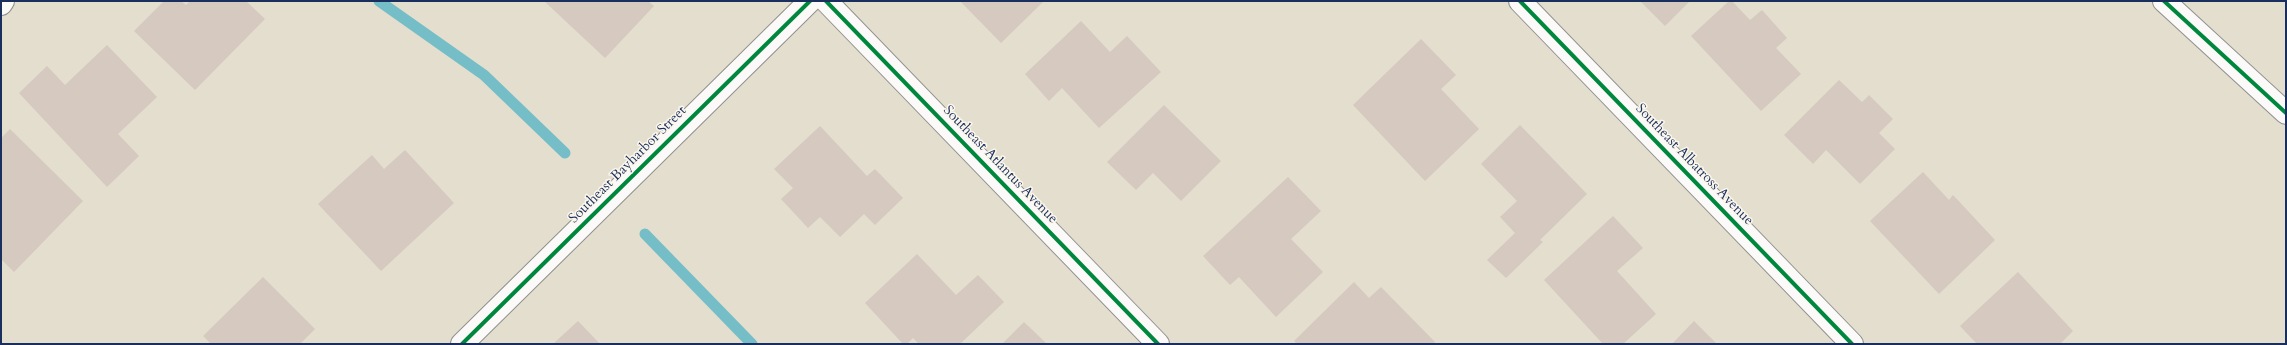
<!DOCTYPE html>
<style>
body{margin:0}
#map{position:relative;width:2287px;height:345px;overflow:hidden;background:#e3decd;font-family:Cardo,serif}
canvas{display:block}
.frame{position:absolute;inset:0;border:2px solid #1b2f5e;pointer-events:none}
</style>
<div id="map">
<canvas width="2287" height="345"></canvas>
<div class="frame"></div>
</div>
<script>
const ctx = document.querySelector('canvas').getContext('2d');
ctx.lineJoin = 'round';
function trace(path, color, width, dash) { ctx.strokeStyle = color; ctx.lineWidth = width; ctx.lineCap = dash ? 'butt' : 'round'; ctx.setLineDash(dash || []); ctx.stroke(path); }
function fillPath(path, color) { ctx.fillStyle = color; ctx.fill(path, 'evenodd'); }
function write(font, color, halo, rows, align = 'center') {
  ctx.font = font + ' Cardo,serif'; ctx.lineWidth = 3; ctx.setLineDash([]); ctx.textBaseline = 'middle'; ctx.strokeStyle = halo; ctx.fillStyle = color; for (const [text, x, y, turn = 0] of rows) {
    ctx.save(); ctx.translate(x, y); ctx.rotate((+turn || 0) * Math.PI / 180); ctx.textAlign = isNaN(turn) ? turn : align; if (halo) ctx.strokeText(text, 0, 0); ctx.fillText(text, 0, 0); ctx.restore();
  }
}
trace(new Path2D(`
 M 379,1 L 484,75 L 565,153
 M 645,234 L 752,344`), '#75bec7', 11);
fillPath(new Path2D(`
 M 164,1 L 181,1 L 186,5 L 190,1 L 246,1 L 265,19 L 195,90 L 134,31 Z
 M 544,1 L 648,1 L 654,6 L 605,58 Z
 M 960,1 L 1044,1 L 1001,43 Z
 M 1640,1 L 1690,1 L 1665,26 Z
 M 1729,1 L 1732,1 L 1750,20 L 1762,10 L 1787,38 L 1776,48 L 1801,74 L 1761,111 L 1691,36 Z
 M 1081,21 L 1110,52 L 1127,36 L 1161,72 L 1099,128 L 1062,88 L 1049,101 L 1025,74 Z
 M 1421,39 L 1456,75 L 1441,89 L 1479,129 L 1425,181 L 1353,105 Z
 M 107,45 L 157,97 L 118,134 L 139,156 L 107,187 L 19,93 L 47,66 L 65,85 Z
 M 1839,80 L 1862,102 L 1869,95 L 1893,119 L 1879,133 L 1895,149 L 1860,184 L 1826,150 L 1813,164 L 1784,135 Z
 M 1164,105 L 1221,161 L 1181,201 L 1153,173 L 1136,190 L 1107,162 Z
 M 1520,125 L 1587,194 L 1540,240 L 1543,242 L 1506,278 L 1487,260 L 1515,233 L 1500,217 L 1517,201 L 1481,164 Z
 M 820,126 L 867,176 L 875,169 L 903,198 L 875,225 L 864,214 L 840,237 L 820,217 L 808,228 L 781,199 L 793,188 L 774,169 Z
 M 10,129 L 83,201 L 14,272 L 1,259 L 1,138 Z
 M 405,150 L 454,203 L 381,271 L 318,204 L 372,155 L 384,169 Z
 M 1923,172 L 1949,200 L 1953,195 L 1995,240 L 1939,294 L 1870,221 Z
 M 1288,177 L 1321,211 L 1291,239 L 1323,272 L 1276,317 L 1239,277 L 1230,285 L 1203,256 Z
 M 1613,216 L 1643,248 L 1617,271 L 1656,314 L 1623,344 L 1603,344 L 1544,280 Z
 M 917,254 L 956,295 L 978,275 L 1004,302 L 960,344 L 919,344 L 913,338 L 907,344 L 903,344 L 865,303 Z
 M 2018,272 L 2073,331 L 2060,344 L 1977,344 L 1960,326 Z
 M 263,277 L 315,329 L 300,344 L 211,344 L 203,336 Z
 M 1354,282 L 1369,298 L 1381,287 L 1435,342 L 1433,344 L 1297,344 L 1294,341 Z
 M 578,321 L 600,344 L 553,344 Z
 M 1694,321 L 1717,344 L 1672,344 Z
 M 1024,322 L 1047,344 L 1002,344 Z`), '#d6c9c0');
const street = new Path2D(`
 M 826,1 L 1158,344
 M 1520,1 L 1852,344
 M 462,344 L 810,1`);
const secondary = new Path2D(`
 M 2164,1 L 2286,113
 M 1,4 L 3,1`);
trace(street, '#8f908f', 24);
trace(secondary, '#8f908f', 24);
trace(street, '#fbfaf8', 22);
trace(secondary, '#fbfaf8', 22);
trace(new Path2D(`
 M 826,1 L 1158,344
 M 1520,1 L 1852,344
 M 2164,1 L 2286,113
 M 462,344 L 810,1`), '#00873e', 4);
write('14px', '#1b2f5e', '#fbf7ec', [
 ["Southeast Bayharbor Street",628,165,-45],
 ["Southeast Atlantus Avenue",1000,165,46],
 ["Southeast Albatross Avenue",1694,165,46]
]);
</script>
